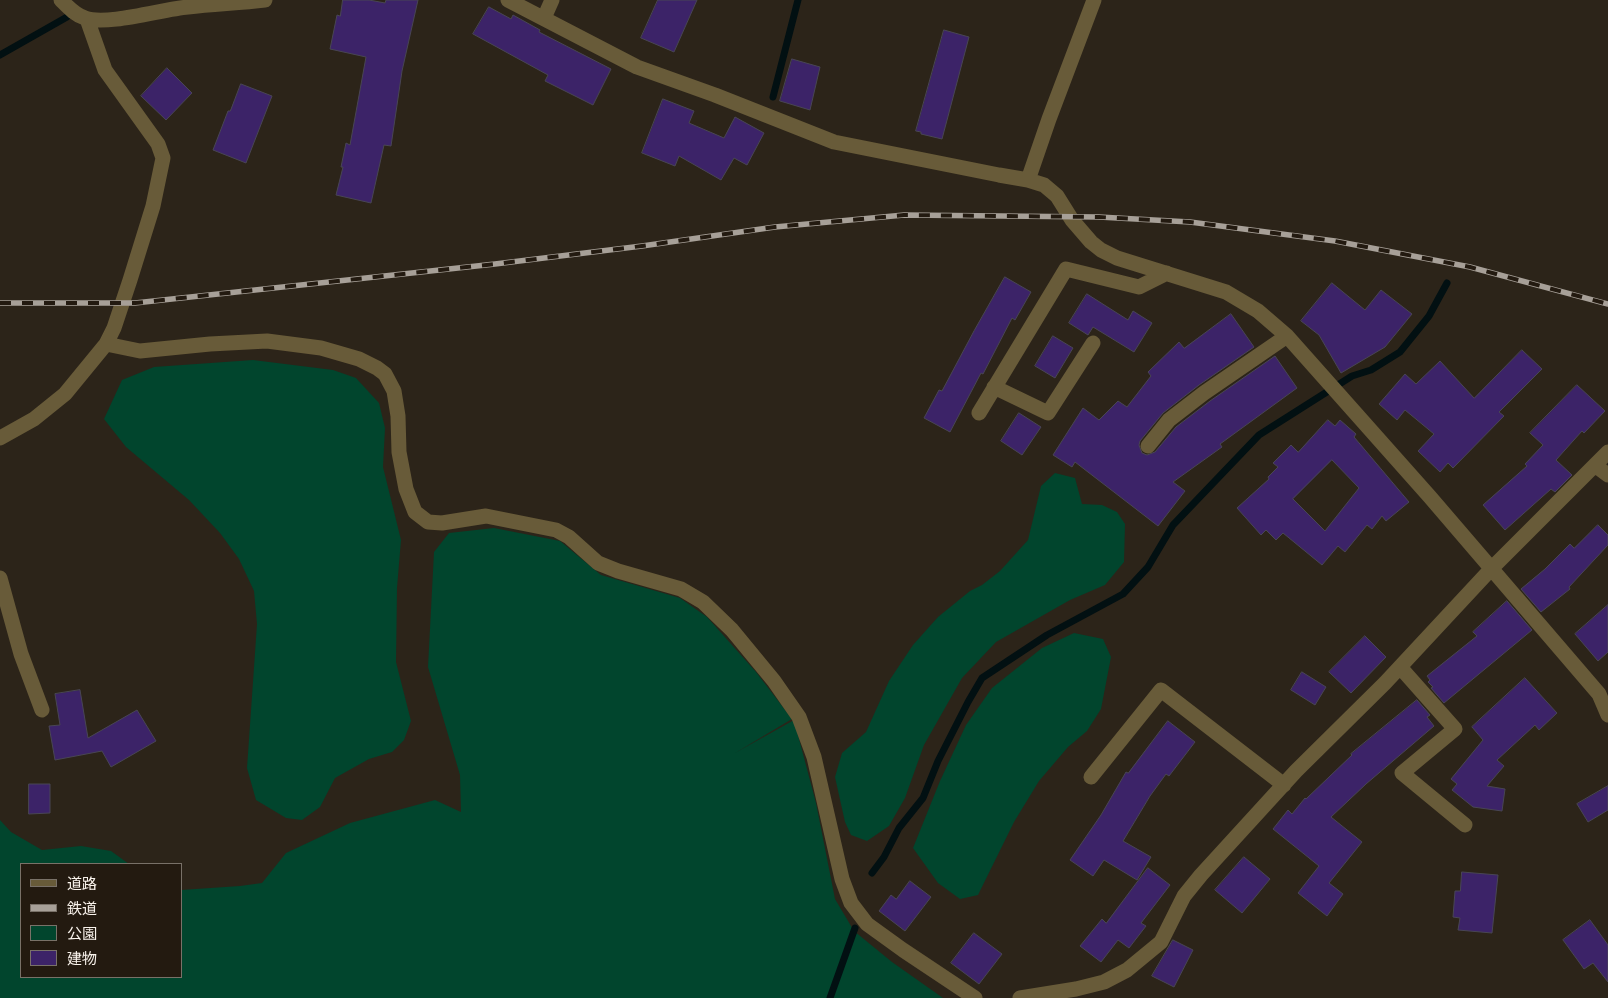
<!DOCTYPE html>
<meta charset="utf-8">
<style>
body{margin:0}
#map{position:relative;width:1608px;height:998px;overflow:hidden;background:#2c2419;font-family:"Crimson Pro","Noto Sans JP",serif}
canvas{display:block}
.legend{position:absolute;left:20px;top:863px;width:162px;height:115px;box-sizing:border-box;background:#231a10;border:1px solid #797168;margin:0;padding:6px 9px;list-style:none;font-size:15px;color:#f9f3ec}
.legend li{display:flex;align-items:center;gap:10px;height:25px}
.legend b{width:25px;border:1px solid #797168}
</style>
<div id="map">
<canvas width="1608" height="998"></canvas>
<ul class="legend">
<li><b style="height:6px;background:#685b39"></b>道路</li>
<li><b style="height:6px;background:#a7a098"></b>鉄道</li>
<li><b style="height:14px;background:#01452d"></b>公園</li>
<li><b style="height:14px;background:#3c2368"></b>建物</li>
</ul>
</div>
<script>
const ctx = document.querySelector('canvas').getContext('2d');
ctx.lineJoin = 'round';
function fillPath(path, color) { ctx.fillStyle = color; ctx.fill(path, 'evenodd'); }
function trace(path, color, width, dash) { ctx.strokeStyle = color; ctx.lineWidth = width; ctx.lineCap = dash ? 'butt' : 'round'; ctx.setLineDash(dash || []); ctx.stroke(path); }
fillPath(new Path2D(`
 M 253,360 L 333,370 L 356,378 L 379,403 L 385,428 L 383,467 L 401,540 L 397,588 L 396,662 L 411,721 L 404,740 L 392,752 L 369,759 L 335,778 L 320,807 L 302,820 L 286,818 L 256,800 L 247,768 L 257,624 L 254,591 L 239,559 L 220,533 L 189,500 L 126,447 L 104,419 L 122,380 L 154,367 Z
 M 1055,473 L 1075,478 L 1082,504 L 1102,505 L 1117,512 L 1125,524 L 1124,562 L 1105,585 L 1070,600 L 996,642 L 962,678 L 924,745 L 905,798 L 889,826 L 867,841 L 851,835 L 845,822 L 835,777 L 842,753 L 866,732 L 889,681 L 913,645 L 938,617 L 970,591 L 982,585 L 1000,571 L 1028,540 L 1041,486 Z
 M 494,528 L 560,541 L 601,575 L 680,598 L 707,617 L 756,672 L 792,719 L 735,753 L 794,720 L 816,803 L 835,899 L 854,931 L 892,962 L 943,998 L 0,998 L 0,820 L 11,832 L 42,850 L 81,846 L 111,851 L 129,864 L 21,864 L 21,977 L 181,977 L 181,890 L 240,886 L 262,883 L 286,853 L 350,823 L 435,800 L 461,812 L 460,775 L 428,667 L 434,552 L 449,533 Z
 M 1074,633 L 1103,639 L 1111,657 L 1101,709 L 1087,731 L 1068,747 L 1039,781 L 1014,822 L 978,895 L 960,899 L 938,883 L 913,848 L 940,781 L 966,725 L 992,688 L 1042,648 Z`), '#01452d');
trace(new Path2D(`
 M 0,55 L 67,17
 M 773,97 L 798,0
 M 872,873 L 884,857 L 899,828 L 923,798 L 938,761 L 968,702 L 982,678 L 1047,635 L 1123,594 L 1148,567 L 1173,525 L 1259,435 L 1352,376 L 1371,370 L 1400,352 L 1429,316 L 1447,283
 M 830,998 L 855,928`), '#021012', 7);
const building = new Path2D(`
 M 343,0 L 369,0 L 385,3 L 386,0 L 418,0 L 402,71 L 391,146 L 384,145 L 371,203 L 336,195 L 343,167 L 341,167 L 346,143 L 350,145 L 366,57 L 330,49 L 337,15 L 340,16 Z
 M 658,0 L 697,0 L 674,52 L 641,38 Z
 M 489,7 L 511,19 L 513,15 L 540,30 L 539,32 L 611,69 L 593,105 L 545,81 L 548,75 L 473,34 Z
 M 944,30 L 969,37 L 942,139 L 921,134 L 921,132 L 916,131 Z
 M 792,59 L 820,67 L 810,110 L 780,101 Z
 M 167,68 L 192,93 L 166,120 L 141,96 Z
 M 241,84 L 272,96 L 246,163 L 213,150 L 228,111 L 230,111 Z
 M 663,99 L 694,111 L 689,123 L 724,138 L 735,117 L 764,133 L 747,165 L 734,158 L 721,180 L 679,156 L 675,166 L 642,153 Z
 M 1005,277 L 1031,292 L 1015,320 L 1012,318 L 983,374 L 981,373 L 950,432 L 924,418 L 939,390 L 942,391 L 974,331 Z
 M 1332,283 L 1365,310 L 1381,290 L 1412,314 L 1385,347 L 1341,373 L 1319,335 L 1301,321 Z
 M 1087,294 L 1128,320 L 1133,311 L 1152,323 L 1134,352 L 1093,327 L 1088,335 L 1069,323 Z
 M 1231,314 L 1254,347 L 1199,385 L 1163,413 L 1140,441 L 1139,445 L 1142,453 L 1147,455 L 1155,452 L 1176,427 L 1210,401 L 1275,356 L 1297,388 L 1220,444 L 1222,447 L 1173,482 L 1185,491 L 1158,526 L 1075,462 L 1072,467 L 1053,455 L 1083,408 L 1099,420 L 1118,401 L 1127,407 L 1151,376 L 1148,372 L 1179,342 L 1184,348 Z
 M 1053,336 L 1073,348 L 1055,378 L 1035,366 Z
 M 1522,350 L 1542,369 L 1499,412 L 1504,416 L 1453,468 L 1448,463 L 1440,472 L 1418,451 L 1434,434 L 1405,410 L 1397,420 L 1379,404 L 1405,374 L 1416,384 L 1440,361 L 1474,398 Z
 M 1577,385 L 1605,411 L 1584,433 L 1582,431 L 1556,460 L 1572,475 L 1555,492 L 1551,489 L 1505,530 L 1483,505 L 1527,466 L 1525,464 L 1543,445 L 1530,433 Z
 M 1019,413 L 1041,427 L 1022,455 L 1001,441 Z
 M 1328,420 L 1335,426 L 1340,420 L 1356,434 L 1354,437 L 1409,502 L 1386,521 L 1382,516 L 1372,529 L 1367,525 L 1345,552 L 1338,546 L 1322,565 L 1283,533 L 1276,540 L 1266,530 L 1261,535 L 1237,508 L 1269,479 L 1268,477 L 1278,467 L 1273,463 L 1291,445 L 1298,452 ZM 1332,460 L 1359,488 L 1325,531 L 1293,499 Z
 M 1598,525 L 1608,535 L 1608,545 L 1569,587 L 1570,589 L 1541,612 L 1521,589 L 1545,569 L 1570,544 L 1574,548 Z
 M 1507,601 L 1532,630 L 1444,703 L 1431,688 L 1433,687 L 1428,682 L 1430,680 L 1427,676 L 1477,636 L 1473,632 Z
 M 1608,605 L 1608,652 L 1598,661 L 1575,634 Z
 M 1365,636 L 1386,657 L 1351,693 L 1329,672 Z
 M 1302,672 L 1326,687 L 1315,705 L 1291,690 Z
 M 1525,678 L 1557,713 L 1539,730 L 1535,725 L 1497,760 L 1504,766 L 1487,786 L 1505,789 L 1502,811 L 1473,807 L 1452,790 L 1457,784 L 1451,779 L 1483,740 L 1472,727 Z
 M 80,690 L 88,738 L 137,710 L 156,741 L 111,767 L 102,751 L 55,760 L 49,726 L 60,725 L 55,694 Z
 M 1417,700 L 1430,715 L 1427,717 L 1434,726 L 1366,784 L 1331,817 L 1362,842 L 1329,883 L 1343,894 L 1327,916 L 1298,893 L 1319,866 L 1273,829 L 1288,810 L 1292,814 L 1305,798 L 1306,799 L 1352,755 L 1351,754 Z
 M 1168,721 L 1195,742 L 1169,776 L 1166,774 L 1150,796 L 1123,841 L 1151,857 L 1137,880 L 1104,860 L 1093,876 L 1070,860 L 1101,815 L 1126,772 L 1128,773 Z
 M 29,784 L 50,784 L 50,813 L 29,814 Z
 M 1608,786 L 1608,810 L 1588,822 L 1577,804 Z
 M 1244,857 L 1270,879 L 1242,913 L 1215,890 Z
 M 1148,868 L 1170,885 L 1141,923 L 1146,926 L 1129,948 L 1118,940 L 1101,962 L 1080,946 L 1102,919 L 1106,923 Z
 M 1462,872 L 1498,875 L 1492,933 L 1458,930 L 1460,918 L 1453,917 L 1455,891 L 1460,891 Z
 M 910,881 L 931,897 L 905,931 L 879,911 L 891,895 L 896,899 Z
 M 1590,920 L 1608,945 L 1608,982 L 1593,963 L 1584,969 L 1563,940 Z
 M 974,933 L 1002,954 L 979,984 L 951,963 Z
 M 1173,940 L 1193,950 L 1174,987 L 1152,976 Z`);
fillPath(building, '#3c2368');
trace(building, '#494654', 1);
trace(new Path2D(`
 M 61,0 C 68,7 75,15 85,18 C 107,26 163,9 188,7 C 214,4 239,3 265,0
 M 508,0 L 637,67 L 715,95 L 834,142 L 999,175 L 1028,180 L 1044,185 L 1057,196 L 1072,220 L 1091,242 L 1101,250 L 1117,258 L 1226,292 L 1258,311 L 1287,336 L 1430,497 L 1599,694 L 1608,715
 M 544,18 L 552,0
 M 1028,180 L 1049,119 L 1094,0
 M 106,344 L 140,351 L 210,344 L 267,341 L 321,348 L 359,359 L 377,368 L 385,374 L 394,391 L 398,416 L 399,452 L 406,489 L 415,512 L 428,522 L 442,523 L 486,516 L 556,530 L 569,537 L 598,563 L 618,571 L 681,589 L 703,602 L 732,630 L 774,681 L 799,717 L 814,757 L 842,879 L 851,903 L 867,924 L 903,950 L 975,998
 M 994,387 L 1048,413 L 1093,343
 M 979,413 L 1066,269 L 1139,287 L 1167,273
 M 0,438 L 34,419 L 65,394 L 106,344 L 114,328 L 130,280 L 153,206 L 163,158 L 158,144 L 105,70 L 87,19
 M 1148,446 L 1169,420 L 1204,393 L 1287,336
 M 1596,466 L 1608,475
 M 0,578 L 21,654 L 42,710
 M 1400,667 L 1455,729 L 1402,773 L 1465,825
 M 1091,777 L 1161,690 L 1284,785
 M 1020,998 L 1076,989 L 1104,982 L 1127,970 L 1161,942 L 1184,896 L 1201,875 L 1296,771 L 1385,683 L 1492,568 L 1608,452`), '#685b39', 15);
const rail = new Path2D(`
 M 0,303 L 135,303 L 495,264 L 642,246 L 775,227 L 904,215 L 1099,217 L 1190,222 L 1335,241 L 1470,267 L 1608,304`);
trace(rail, '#a7a098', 5.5);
trace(rail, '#231a10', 4, [11]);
</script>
